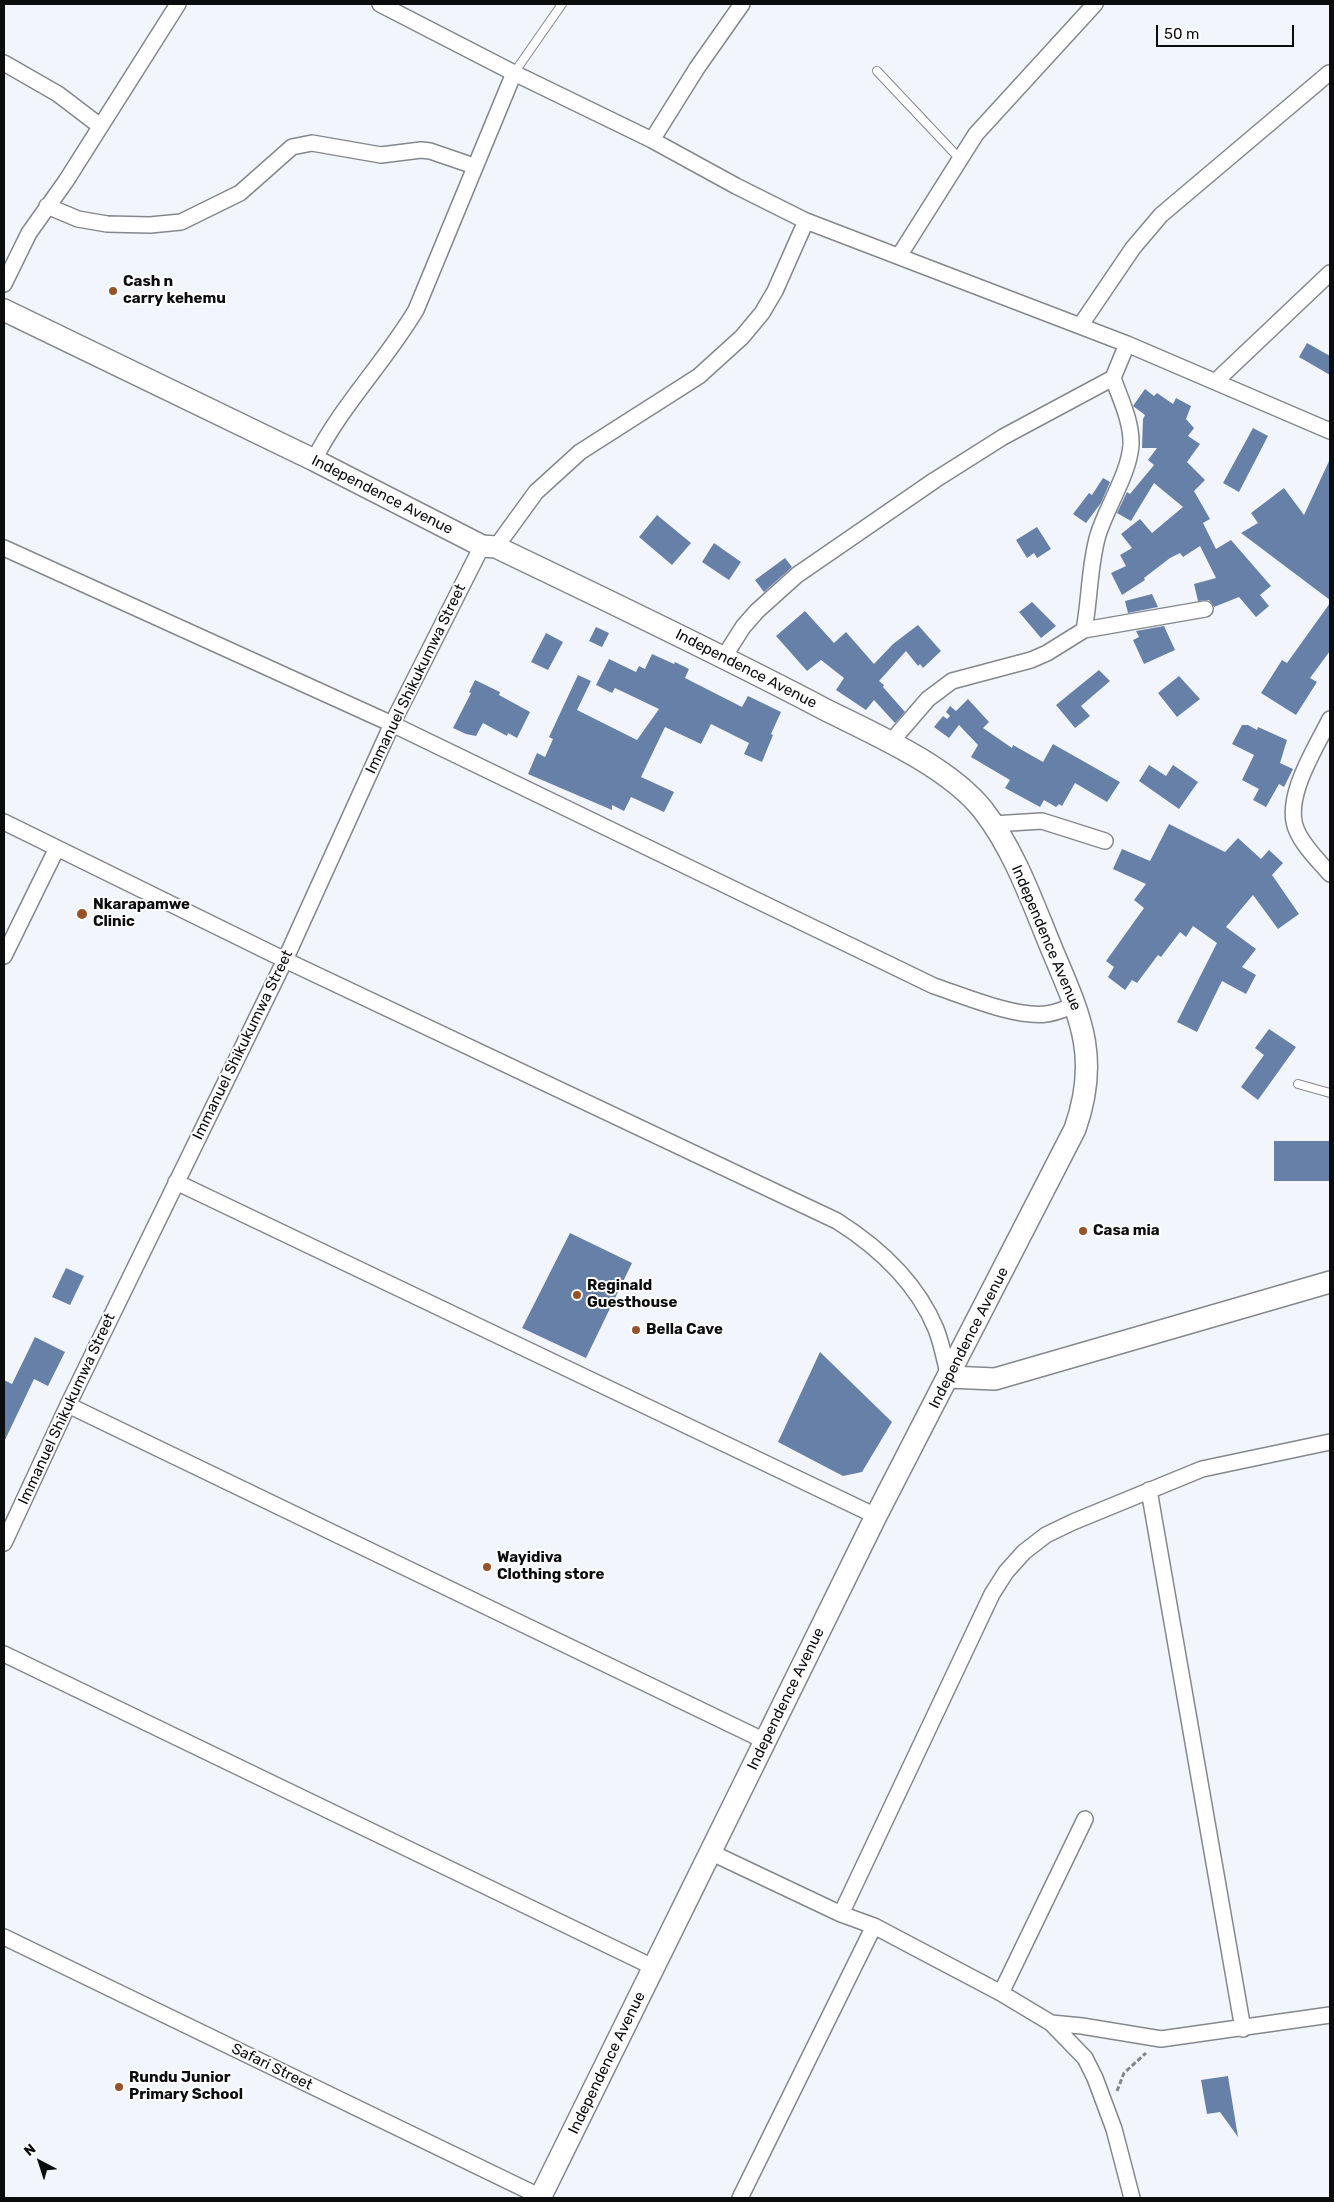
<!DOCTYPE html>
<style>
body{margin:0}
#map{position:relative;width:1334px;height:2202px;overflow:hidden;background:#f2f6fc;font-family:Rubik,sans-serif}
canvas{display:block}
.frame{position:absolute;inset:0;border:5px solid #0b0c0e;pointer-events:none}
.north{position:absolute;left:15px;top:2137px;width:50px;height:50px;-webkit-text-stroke:4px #fff;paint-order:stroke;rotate:320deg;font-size:14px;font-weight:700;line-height:20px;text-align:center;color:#0b0c0e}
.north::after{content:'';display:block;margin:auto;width:18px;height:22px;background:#0b0c0e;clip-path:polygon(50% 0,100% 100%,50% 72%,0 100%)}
.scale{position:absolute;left:1156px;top:25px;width:138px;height:22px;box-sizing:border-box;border:2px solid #0b0c0e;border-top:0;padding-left:6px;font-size:15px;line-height:18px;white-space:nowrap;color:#0b0c0e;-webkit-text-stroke:4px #fff;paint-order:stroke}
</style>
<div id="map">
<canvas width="1334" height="2202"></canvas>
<div class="frame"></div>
<div class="north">N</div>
<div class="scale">50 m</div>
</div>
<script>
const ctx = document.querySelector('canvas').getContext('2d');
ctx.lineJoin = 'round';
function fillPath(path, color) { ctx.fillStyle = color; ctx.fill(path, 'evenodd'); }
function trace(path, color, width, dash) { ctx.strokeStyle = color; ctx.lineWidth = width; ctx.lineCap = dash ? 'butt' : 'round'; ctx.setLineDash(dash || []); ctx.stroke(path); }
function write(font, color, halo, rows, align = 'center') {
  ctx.font = font + ' Rubik,sans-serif'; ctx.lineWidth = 4; ctx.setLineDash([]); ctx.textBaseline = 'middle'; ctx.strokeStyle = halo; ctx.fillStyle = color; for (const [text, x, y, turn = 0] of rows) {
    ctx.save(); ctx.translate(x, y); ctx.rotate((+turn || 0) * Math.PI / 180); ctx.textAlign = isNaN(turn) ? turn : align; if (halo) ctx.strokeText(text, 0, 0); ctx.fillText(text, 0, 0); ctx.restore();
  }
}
fillPath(new Path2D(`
 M 1307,343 L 1330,356 L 1330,375 L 1299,357 Z
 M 1145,389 L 1154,396 L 1157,393 L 1173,404 L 1176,398 L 1191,406 L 1186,419 L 1194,428 L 1188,436 L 1200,444 L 1187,462 L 1205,480 L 1194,491 L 1210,519 L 1203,523 L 1216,549 L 1231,540 L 1271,586 L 1260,595 L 1269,606 L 1256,617 L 1239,597 L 1214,607 L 1209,600 L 1198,601 L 1194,584 L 1216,578 L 1200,546 L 1183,557 L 1180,553 L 1170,558 L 1144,578 L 1145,580 L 1122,595 L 1111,573 L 1126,566 L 1120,555 L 1132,548 L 1121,534 L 1140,519 L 1152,533 L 1183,507 L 1154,483 L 1131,521 L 1117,513 L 1127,492 L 1130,494 L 1154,465 L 1148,460 L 1157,448 L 1142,448 L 1143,419 L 1145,415 L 1133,406 Z
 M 1253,428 L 1268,436 L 1239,492 L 1223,483 Z
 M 1330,459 L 1330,600 L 1241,533 L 1258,523 L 1251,513 L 1284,488 L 1304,515 Z
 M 1103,478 L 1110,482 L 1101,503 L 1086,523 L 1073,514 L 1089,493 L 1092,495 Z
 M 657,515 L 691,543 L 672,565 L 639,537 Z
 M 1037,527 L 1051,549 L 1037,558 L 1034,553 L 1027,558 L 1016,540 Z
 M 714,543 L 741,562 L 729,580 L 702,562 Z
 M 785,558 L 792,567 L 764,592 L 755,580 Z
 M 1152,594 L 1158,607 L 1128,613 L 1125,601 Z
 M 1032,602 L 1056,626 L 1041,638 L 1019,612 Z
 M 1330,603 L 1330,651 L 1310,678 L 1317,682 L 1296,715 L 1261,693 L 1282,660 L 1287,663 Z
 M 805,611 L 834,643 L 846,632 L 874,664 L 893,644 L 918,625 L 941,651 L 923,668 L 920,664 L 918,666 L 906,651 L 879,681 L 884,685 L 883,687 L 905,712 L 895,723 L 874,700 L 866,710 L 836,690 L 844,678 L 821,660 L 807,671 L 776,636 Z
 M 1164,626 L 1175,650 L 1144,664 L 1133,640 L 1139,637 L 1136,631 Z
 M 596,627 L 609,633 L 602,647 L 589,641 Z
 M 546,633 L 563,642 L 548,670 L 531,662 Z
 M 652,654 L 674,664 L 675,662 L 689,669 L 685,678 L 742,707 L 748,696 L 781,712 L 771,734 L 773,735 L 762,762 L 744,754 L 749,743 L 711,724 L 701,744 L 665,727 L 641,777 L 674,792 L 664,812 L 631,797 L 624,811 L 612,805 L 612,810 L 528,774 L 537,753 L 545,757 L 553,739 L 549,737 L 578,675 L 591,681 L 577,710 L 637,740 L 659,709 L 615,688 L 612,693 L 596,685 L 609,659 L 636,672 L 639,666 L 645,669 Z
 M 1099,670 L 1110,681 L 1081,706 L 1090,716 L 1075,728 L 1056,705 Z
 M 1179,676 L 1200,699 L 1177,717 L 1158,693 Z
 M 475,680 L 500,692 L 499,695 L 530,712 L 517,738 L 508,733 L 507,736 L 483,723 L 476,736 L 466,734 L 453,728 L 471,693 L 469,692 Z
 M 968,699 L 989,722 L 983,728 L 1012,748 L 1013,745 L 1043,762 L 1053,744 L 1120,782 L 1107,802 L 1075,783 L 1062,806 L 1059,804 L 1056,807 L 1044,800 L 1040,807 L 1005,788 L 1010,780 L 971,757 L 978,745 L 959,725 L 949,738 L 934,727 L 943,716 L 947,719 L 950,716 L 946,712 L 950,706 L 956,711 Z
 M 1242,725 L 1248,725 L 1257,730 L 1258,727 L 1287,740 L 1280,763 L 1293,769 L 1284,787 L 1279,784 L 1266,807 L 1253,800 L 1259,789 L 1242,780 L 1254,755 L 1232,744 Z
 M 1149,765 L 1166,776 L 1173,765 L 1198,782 L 1179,809 L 1139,781 Z
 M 1169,824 L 1225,852 L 1238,838 L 1261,859 L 1269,850 L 1283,863 L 1272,875 L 1299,914 L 1278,929 L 1253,895 L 1226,927 L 1256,949 L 1242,967 L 1256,975 L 1246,994 L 1222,981 L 1197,1032 L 1177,1022 L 1217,943 L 1193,926 L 1186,937 L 1180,932 L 1161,957 L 1158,955 L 1137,983 L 1132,980 L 1125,990 L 1108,977 L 1114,967 L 1106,961 L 1144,908 L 1134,900 L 1146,884 L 1113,869 L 1122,849 L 1150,861 Z
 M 1269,1029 L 1296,1047 L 1258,1100 L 1241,1087 L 1264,1055 L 1255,1048 Z
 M 1274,1141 L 1330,1141 L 1330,1181 L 1274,1181 Z
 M 570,1233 L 632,1263 L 586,1358 L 522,1328 Z
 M 66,1268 L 84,1276 L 70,1305 L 52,1297 Z
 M 35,1337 L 65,1352 L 48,1386 L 34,1379 L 4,1442 L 4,1380 L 12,1384 Z
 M 820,1352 L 892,1422 L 862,1472 L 843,1476 L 778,1442 Z
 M 1228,2076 L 1238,2137 L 1220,2112 L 1207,2114 L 1201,2080 Z`), '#6780a7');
const lane = new Path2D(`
 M 877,71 L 959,158
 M 514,73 L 562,4
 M 1298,1084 L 1330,1093`);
const street = new Path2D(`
 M 380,4 L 514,73 L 652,140 L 736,186 L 806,221 L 1127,344 L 1330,431
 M 4,63 L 58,94 L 100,126
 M 652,140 L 697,68 L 742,4
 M 47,206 L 78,219 L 107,224 L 150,225 L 181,222 L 240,193 L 292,147 L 312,143 L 381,155 L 421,150 L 430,151 L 474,166
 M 899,256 L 976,134 L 1095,4
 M 4,284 L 29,233 L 66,181 L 178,4
 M 1080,326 L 1133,248 L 1161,215 L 1329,73
 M 1216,381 L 1330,273
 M 314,460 C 341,406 385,362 416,310 L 514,73
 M 496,547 L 536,492 L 580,452 L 699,376 L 742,337 L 762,313 L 775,291 L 806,221
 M 4,548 L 392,724 L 934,986 C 964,996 1016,1018 1046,1014 C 1056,1013 1066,1008 1076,1005
 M 1084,630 C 1090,599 1089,566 1098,535 C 1107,506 1129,474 1131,445 C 1132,422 1120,398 1113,378
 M 724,657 L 743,627 L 757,611 L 797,575 L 935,480 L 1003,437 L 1113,378 L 1127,344
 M 1330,719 C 1316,748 1282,799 1297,831 C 1304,847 1319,861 1330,874
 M 890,743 L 928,699 L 952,681 L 1031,660 L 1047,653 L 1084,630 L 1205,609
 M 4,822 L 285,960 L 837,1221 C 878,1247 917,1283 936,1329 C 942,1344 945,1362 949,1377
 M 993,824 L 1042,821 L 1105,841
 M 4,956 L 57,848
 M 176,1182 L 876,1516
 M 68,1405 L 765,1741
 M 1149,1490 L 1243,2029
 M 4,1543 L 68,1405 L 285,960 L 392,724 L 482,546
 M 4,1654 L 655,1968
 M 710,1852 L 841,1914 L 874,1926 L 1001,1993 L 1051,2023 L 1085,2058 L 1095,2078 L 1114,2129 L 1132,2198
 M 841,1914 L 992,1594 L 1006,1572 L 1024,1552 L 1046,1535 L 1073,1522 L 1202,1469 L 1330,1442
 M 4,1937 L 541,2197
 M 1001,1993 L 1085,1819
 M 1051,2023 L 1082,2026 L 1161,2039 L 1330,2015
 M 740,2198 L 874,1926`);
const secondary = new Path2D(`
 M 4,310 L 314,460 L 482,546 L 496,547 C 606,600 716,652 824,709 C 874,734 948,766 983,810 C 1015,851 1033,904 1053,952 C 1081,1018 1100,1058 1075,1129 L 876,1516 L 540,2198
 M 949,1377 L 995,1379 L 1330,1282`);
trace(lane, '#84878c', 10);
trace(street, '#84878c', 18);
trace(secondary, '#84878c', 24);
trace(new Path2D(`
 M 1117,2091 L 1124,2073 L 1146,2053`), '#84868b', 3, [5, 2.5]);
trace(lane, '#fff', 8);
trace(street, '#fff', 15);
trace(secondary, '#fff', 21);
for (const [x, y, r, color] of [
 [113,291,5,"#985228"],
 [82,914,6,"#985228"],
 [1083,1231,5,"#985228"],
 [577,1295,5,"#985228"],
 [636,1330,5,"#985228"],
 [487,1567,5,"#985228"],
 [119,2087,5,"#985228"]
]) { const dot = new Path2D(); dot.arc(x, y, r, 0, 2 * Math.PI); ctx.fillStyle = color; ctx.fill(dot); trace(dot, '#fff', 2); }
write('bold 15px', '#0b0c0e', '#fff', [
 ["Cash n",123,282],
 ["carry kehemu",123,299],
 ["Nkarapamwe",93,905],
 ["Clinic",93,922],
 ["Casa mia",1093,1231],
 ["Reginald",587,1286],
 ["Guesthouse",587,1303],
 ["Bella Cave",646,1330],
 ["Wayidiva",497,1558],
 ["Clothing store",497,1575],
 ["Rundu Junior",129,2078],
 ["Primary School",129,2095]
], 'left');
write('15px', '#0b0c0e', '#fff', [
 ["Independence Avenue",382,495,27],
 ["Independence Avenue",746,669,27],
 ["Immanuel Shikukumwa Street",416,679,-64],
 ["Independence Avenue",1046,938,67],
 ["Immanuel Shikukumwa Street",243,1045,-64],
 ["Independence Avenue",969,1338,-63],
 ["Immanuel Shikukumwa Street",67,1409,-65],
 ["Independence Avenue",786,1699,-64],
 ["Independence Avenue",607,2063,-64],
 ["Safari Street",272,2067,26]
]);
</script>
